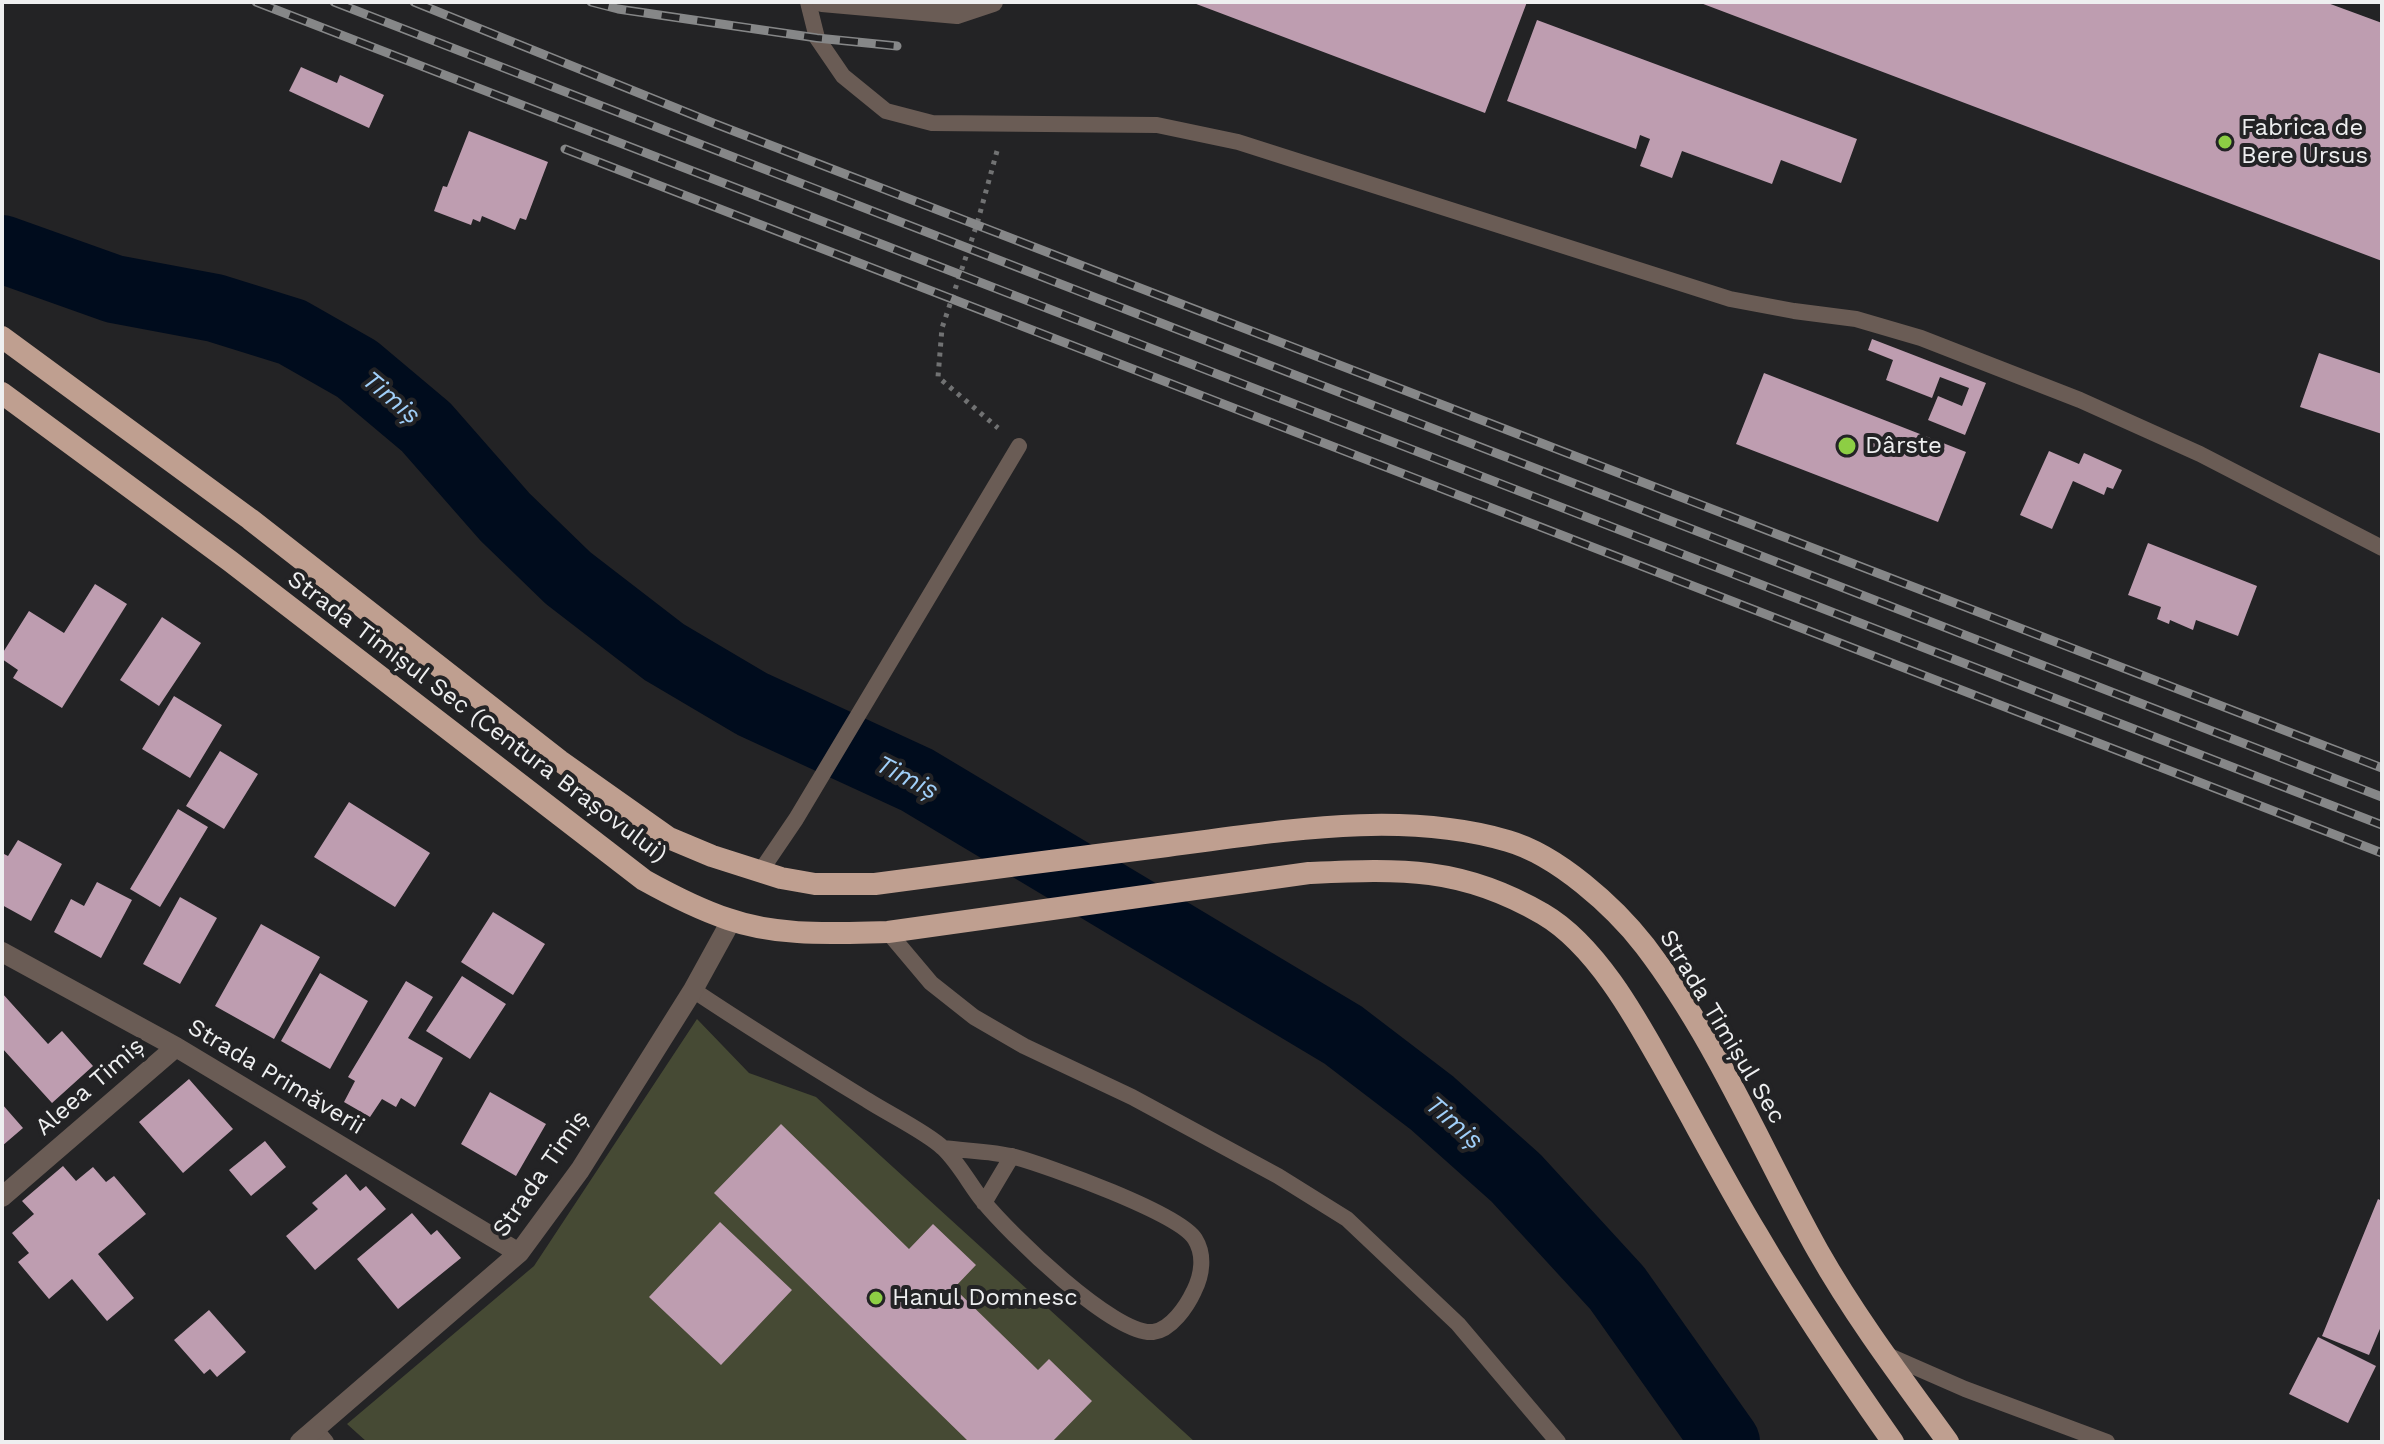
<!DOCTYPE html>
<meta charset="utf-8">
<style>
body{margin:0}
#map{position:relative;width:2384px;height:1444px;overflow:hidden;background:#232325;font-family:"Work Sans",sans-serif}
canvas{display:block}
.frame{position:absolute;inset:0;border:4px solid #eeeff0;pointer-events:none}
</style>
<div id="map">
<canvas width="2384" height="1444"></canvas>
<div class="frame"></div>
</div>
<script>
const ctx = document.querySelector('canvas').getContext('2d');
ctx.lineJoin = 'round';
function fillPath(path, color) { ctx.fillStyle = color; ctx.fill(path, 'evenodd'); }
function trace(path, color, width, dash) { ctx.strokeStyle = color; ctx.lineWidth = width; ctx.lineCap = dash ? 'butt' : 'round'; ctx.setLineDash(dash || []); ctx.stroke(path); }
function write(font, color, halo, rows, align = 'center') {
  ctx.font = font + ' "Work Sans",sans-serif'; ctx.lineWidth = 8; ctx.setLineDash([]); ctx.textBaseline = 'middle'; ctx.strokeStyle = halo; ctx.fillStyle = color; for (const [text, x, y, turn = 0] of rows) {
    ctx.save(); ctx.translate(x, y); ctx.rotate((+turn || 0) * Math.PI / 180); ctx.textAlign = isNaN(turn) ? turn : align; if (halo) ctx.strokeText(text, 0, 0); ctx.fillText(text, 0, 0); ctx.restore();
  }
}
fillPath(new Path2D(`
 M 697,1019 L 749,1073 L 816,1097 L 1195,1442 L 367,1442 L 347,1424 L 534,1266 Z`), '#464a34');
trace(new Path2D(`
 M 2,249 L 114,289 L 215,308 L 292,332 L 357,369 L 426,427 L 505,517 L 568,578 L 664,652 L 752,704 L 917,780 L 1343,1035 L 1432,1103 L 1516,1178 L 1617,1288 L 1726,1442`), '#000c1d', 68);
fillPath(new Path2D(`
 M 1191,2 L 1527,2 L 1485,113 Z
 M 1698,2 L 2325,2 L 2382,23 L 2382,261 Z
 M 1537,20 L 1857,139 L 1841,183 L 1781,160 L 1772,184 L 1682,151 L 1672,178 L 1640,166 L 1650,139 L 1640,135 L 1636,149 L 1507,101 Z
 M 301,67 L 337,83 L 340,75 L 384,95 L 369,128 L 289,91 Z
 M 469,131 L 548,162 L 526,220 L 520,218 L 515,230 L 482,216 L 480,222 L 473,219 L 471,225 L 434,211 L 443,186 L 447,187 Z
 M 1872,339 L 1986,383 L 1965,435 L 1928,420 L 1938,396 L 1962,406 L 1969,388 L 1940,377 L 1932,398 L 1886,380 L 1893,360 L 1868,350 Z
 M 2319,353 L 2382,374 L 2382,434 L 2300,407 Z
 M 1764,373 L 1966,452 L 1938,522 L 1736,444 Z
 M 2049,451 L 2079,464 L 2084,453 L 2122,470 L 2113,489 L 2107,487 L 2104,495 L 2073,481 L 2052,529 L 2020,515 Z
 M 2148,543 L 2257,586 L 2238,636 L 2196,620 L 2193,630 L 2170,620 L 2169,624 L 2157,619 L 2161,607 L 2128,595 Z
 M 95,584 L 127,604 L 62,708 L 13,678 L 18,670 L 2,659 L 2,654 L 29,611 L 64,633 Z
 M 162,617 L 201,643 L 159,706 L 120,680 Z
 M 174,696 L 222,725 L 190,778 L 142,749 Z
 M 220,751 L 258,774 L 224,829 L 186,806 Z
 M 349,802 L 430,853 L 395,907 L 314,857 Z
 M 178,809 L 208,827 L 160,907 L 130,889 Z
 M 18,840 L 62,864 L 31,921 L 2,905 L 2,853 L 8,856 Z
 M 97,882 L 132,900 L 101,958 L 54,932 L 71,899 L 84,906 Z
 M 180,897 L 217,918 L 180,984 L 143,964 Z
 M 493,912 L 545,944 L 513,995 L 461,962 Z
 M 261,924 L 320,957 L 274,1039 L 215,1006 Z
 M 320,973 L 368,1001 L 330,1069 L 281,1041 Z
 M 462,976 L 506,1004 L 470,1059 L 426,1031 Z
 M 406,981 L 433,997 L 408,1038 L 443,1058 L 415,1107 L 401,1098 L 396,1107 L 382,1099 L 370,1117 L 344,1102 L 355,1081 L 348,1077 Z
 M 2,993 L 48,1044 L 62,1031 L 93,1066 L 52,1103 L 2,1048 Z
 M 189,1079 L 233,1129 L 183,1173 L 139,1122 Z
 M 490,1092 L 546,1124 L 516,1176 L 461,1144 Z
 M 2,1104 L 23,1128 L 2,1146 Z
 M 781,1124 L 909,1249 L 933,1224 L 976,1265 L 954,1288 L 1038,1370 L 1049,1359 L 1092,1401 L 1052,1442 L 969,1442 L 714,1193 Z
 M 265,1141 L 286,1167 L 251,1196 L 229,1170 Z
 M 63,1166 L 76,1181 L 93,1167 L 106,1182 L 114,1176 L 146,1214 L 98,1254 L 134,1298 L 107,1321 L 72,1279 L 49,1299 L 18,1262 L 29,1253 L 12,1233 L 34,1214 L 22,1201 Z
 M 346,1174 L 360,1191 L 366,1186 L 386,1209 L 315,1270 L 286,1236 L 318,1209 L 312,1203 Z
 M 2378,1199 L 2382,1201 L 2382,1324 L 2369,1355 L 2322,1336 Z
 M 412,1213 L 431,1235 L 437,1230 L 461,1258 L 398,1309 L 357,1259 Z
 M 720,1222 L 792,1290 L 721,1365 L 649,1297 Z
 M 209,1310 L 246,1352 L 217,1377 L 210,1369 L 204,1374 L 174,1340 Z
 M 2318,1337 L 2376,1366 L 2348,1423 L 2289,1394 Z`), '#be9db0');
trace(new Path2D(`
 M 997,151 L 977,224 L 942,328 L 938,377 L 998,428`), '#717273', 5, [4, 6]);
trace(new Path2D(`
 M 808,2 L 817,38 L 843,76 L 886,111 L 932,123 L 1157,125 L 1238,142 L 1730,299 L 1794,311 L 1856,319 L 1921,338 L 2080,400 L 2200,454 L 2382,548
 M 760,872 L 796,819 L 1019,446
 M 888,932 L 931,983 L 974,1017 L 1024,1046 L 1132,1097 L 1278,1176 L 1347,1219 L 1458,1324 L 1558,1442
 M 693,990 C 750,1028 808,1064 867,1100 C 887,1113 928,1133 943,1148 C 959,1163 970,1185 983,1201 C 1008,1232 1114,1336 1153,1332 C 1171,1330 1187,1306 1194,1291 C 1202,1275 1205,1255 1195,1239 C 1179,1213 1048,1166 1015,1157 C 992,1151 966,1151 943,1148
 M 984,1203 L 1012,1156
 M 1885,1354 L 1965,1389 L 2107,1442
 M 315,1429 L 326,1442`), '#6a5c55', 16);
trace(new Path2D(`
 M 822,2 L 957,14 L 993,2
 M 2,952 L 176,1047 L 519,1253
 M 2,1197 L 176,1047
 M 300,1442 L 519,1253 L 580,1170 L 693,990 L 731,921`), '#6a5c55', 20);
trace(new Path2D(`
 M 2,337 L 250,519 L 560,761 L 669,838 L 712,856 L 781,878 L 815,884 L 875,884 C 972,871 1070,858 1167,846 C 1278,832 1398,809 1508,841 C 1557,855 1614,906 1645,946 C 1716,1039 1761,1149 1818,1251 C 1856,1318 1903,1380 1948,1442
 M 2,393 L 230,561 L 644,880 C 671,895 698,909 728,919 C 779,937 835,933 888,932 L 1309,873 C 1400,869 1461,866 1543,914 C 1596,945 1636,1018 1665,1070 C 1696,1125 1725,1181 1757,1234 C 1799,1306 1845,1374 1893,1442`), '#bf9f90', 22);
const rail = new Path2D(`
 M 256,2 L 2382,825
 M 334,2 L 2382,797
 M 414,2 L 713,123 L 2382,768
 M 591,2 L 618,9 L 817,38 L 897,46
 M 565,149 L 2382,853`);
trace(rail, '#868788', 9);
trace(rail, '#232325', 6, [18]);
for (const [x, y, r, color] of [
 [2225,142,8,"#8dce44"],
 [1847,446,10,"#8dce44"],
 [876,1298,8,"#8dce44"]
]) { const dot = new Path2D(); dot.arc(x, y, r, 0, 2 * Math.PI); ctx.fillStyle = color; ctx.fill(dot); trace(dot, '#232325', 3); }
write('24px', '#eeeff0', '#232325', [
 ["Fabrica de",2241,128],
 ["Bere Ursus",2241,156],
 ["Dârste",1865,446],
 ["Hanul Domnesc",892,1298]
], 'left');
write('24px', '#eeeff0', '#232325', [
 ["Strada Timișul Sec (Centura Brașovului)",477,717,37],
 ["Strada Timișul Sec",1722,1027,59],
 ["Strada Primăverii",276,1077,31],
 ["Aleea Timiș",90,1087,-41],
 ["Strada Timiș",541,1174,-55]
]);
write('italic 26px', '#a0cff9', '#232325', [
 ["Timiș",391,398,40],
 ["Timiș",907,778,27],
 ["Timiș",1454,1123,41]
]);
</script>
